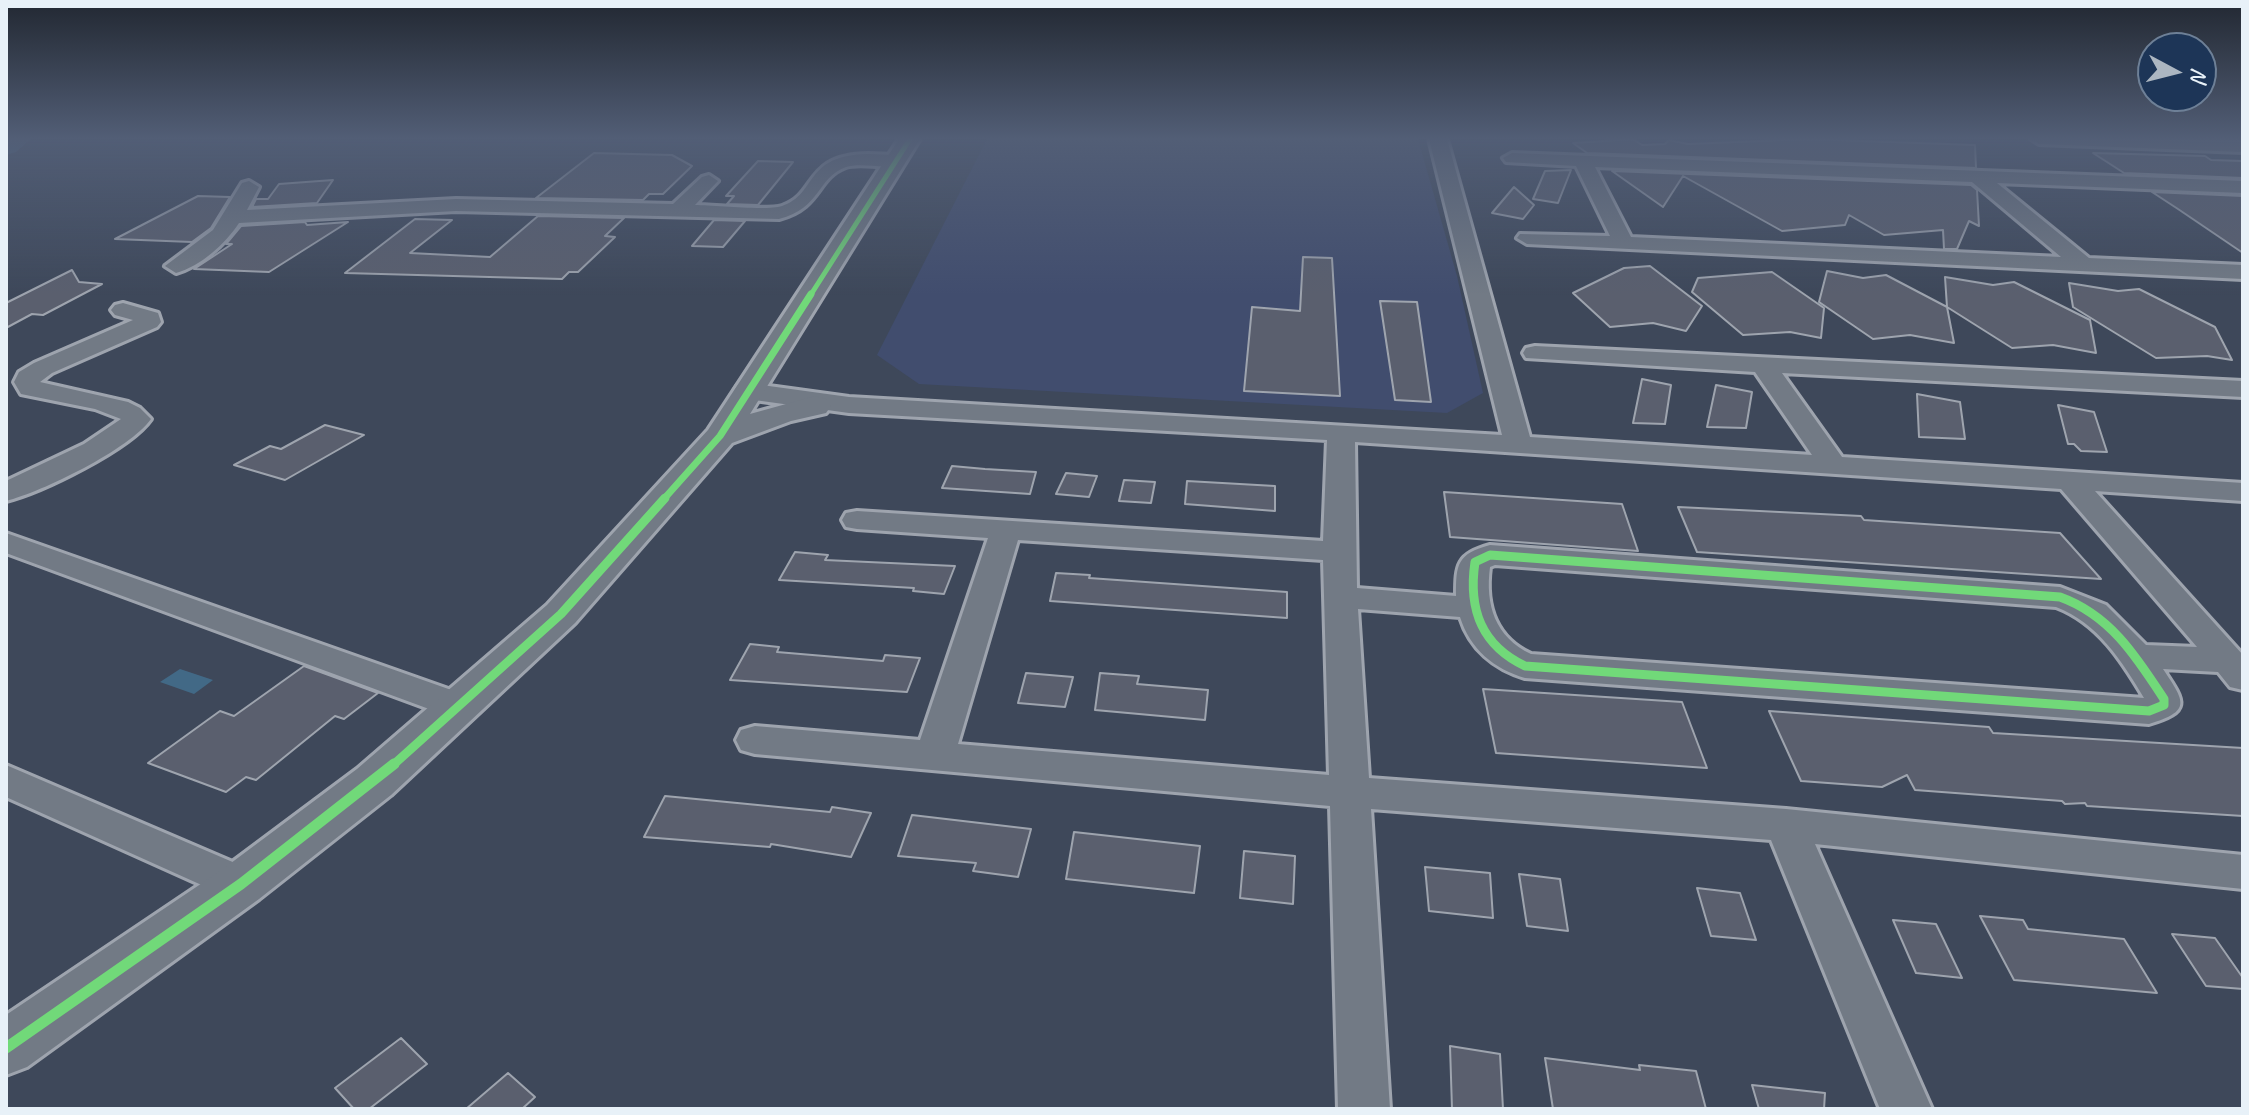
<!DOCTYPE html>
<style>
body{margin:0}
#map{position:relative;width:2249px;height:1115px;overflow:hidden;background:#3e485a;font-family:Caveat,sans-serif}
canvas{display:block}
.frame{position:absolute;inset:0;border:8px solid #e8f1f8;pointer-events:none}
.north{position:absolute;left:2137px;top:32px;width:80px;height:80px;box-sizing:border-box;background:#1d3557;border:2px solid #6e8097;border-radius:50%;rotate:97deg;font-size:22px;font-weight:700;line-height:32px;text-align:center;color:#e8f1f8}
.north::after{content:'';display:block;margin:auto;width:28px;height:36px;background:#acb6c1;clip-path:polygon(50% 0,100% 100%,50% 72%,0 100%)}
</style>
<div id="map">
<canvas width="2249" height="1115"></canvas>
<div class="frame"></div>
<div class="north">N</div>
</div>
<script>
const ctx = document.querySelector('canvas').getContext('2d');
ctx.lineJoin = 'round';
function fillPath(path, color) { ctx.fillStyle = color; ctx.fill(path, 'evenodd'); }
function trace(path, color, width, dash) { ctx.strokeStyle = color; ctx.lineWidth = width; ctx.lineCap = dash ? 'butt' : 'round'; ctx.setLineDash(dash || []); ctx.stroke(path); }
fillPath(new Path2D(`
 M 987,139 L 1418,139 L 1457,276 L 1483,393 L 1447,413 L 919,384 L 877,355 Z`), '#414d6e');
fillPath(new Path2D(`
 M 180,669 L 213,680 L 194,694 L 160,682 Z`), '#426986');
fillPath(new Path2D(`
 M 6,139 L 31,139 L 16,152 L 6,155 Z`), '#426986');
const building = new Path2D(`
 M 1633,139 L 1642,145 L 1665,144 L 1669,140 L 1688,144 L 1807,139 L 1975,145 L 1976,168 L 1587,153 L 1573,143 Z
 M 594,153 L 672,155 L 692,166 L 663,194 L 649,194 L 643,200 L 536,198 Z
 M 2093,153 L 2205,156 L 2211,160 L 2243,161 L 2243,178 L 2124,173 Z
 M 758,161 L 793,162 L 758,205 L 727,204 L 734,196 L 726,196 Z
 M 1571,170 L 1558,203 L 1533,199 L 1545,171 Z
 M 1612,171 L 1971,185 L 1977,190 L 1979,226 L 1969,221 L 1957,249 L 1944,249 L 1943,230 L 1884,235 L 1849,215 L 1845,225 L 1782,231 L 1683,176 L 1663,207 Z
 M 333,180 L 317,203 L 252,207 L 256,199 L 268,199 L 279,184 Z
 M 1514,187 L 1534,205 L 1523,219 L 1492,213 Z
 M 2152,192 L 2243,196 L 2243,253 L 2178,209 Z
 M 198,196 L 230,197 L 211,228 L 192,242 L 115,239 Z
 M 538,216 L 624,218 L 605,236 L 615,237 L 578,272 L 569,272 L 562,279 L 345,273 L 415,219 L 452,220 L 410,253 L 490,257 Z
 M 714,220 L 745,221 L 723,247 L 692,246 Z
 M 305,222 L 307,225 L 348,222 L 269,272 L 194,269 L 232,244 L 226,244 L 241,226 Z
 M 1303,257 L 1332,258 L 1340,396 L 1244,391 L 1252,307 L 1300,311 Z
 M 1650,266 L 1702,306 L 1686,331 L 1653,323 L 1610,327 L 1573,293 L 1624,268 Z
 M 72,270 L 79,282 L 102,284 L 43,315 L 32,314 L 6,328 L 6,303 Z
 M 1827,271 L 1863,278 L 1886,275 L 1947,307 L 1954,343 L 1910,335 L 1873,339 L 1819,302 Z
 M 1772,272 L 1824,308 L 1821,338 L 1790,332 L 1743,335 L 1692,292 L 1698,278 Z
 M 1945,277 L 1993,285 L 2014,282 L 2090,320 L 2096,353 L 2053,345 L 2012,348 L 1947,307 Z
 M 2069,283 L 2118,291 L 2139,289 L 2215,327 L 2232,360 L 2207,356 L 2156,358 L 2073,307 Z
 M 1380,301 L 1417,302 L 1431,402 L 1395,400 Z
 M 1642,379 L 1671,385 L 1665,424 L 1633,423 Z
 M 1716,385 L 1752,392 L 1746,428 L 1707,427 Z
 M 1917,394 L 1960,402 L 1965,439 L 1919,437 Z
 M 2058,405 L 2094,412 L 2107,452 L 2081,451 L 2074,444 L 2068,444 Z
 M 325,425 L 364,435 L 285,480 L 234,465 L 270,446 L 281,449 Z
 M 952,466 L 985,469 L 1036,472 L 1030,494 L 942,488 Z
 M 1066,473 L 1097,476 L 1089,497 L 1056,494 Z
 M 1124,480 L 1155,482 L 1151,503 L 1119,501 Z
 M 1187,481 L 1275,486 L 1275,511 L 1185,504 Z
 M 1444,492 L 1622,504 L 1638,551 L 1450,537 Z
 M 1678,507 L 1861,516 L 1864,520 L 2060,533 L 2101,579 L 1697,552 Z
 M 795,552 L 828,555 L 825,560 L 955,566 L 944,594 L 913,591 L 914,588 L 779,580 Z
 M 1056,573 L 1090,575 L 1089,578 L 1287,592 L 1287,618 L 1050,601 Z
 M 750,644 L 779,647 L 777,652 L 883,661 L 885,655 L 920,658 L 907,692 L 730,680 Z
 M 304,666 L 378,693 L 344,719 L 335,716 L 256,780 L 246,777 L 226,792 L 148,763 L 220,711 L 234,716 Z
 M 1026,673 L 1073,677 L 1065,707 L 1018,703 Z
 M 1100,673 L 1139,676 L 1137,684 L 1208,690 L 1205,720 L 1095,710 Z
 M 1483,689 L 1682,702 L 1707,768 L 1496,753 Z
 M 1769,711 L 1989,727 L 1993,733 L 2243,748 L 2243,816 L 2087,806 L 2085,803 L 2065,804 L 2062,801 L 1915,790 L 1907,775 L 1882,787 L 1801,781 Z
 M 665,796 L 830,812 L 832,807 L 871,813 L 851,857 L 771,844 L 770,847 L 644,837 Z
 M 912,815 L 1031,829 L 1018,877 L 973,871 L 976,863 L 898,856 Z
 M 1074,832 L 1200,846 L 1194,893 L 1066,879 Z
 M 1244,851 L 1295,856 L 1293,904 L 1240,898 Z
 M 1425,867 L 1490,873 L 1493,918 L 1429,911 Z
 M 1519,874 L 1560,879 L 1568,931 L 1527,926 Z
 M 1697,888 L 1740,893 L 1756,940 L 1711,936 Z
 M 1980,916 L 2023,920 L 2028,929 L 2124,939 L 2157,993 L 2014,980 Z
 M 1893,920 L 1936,924 L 1962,978 L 1916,973 Z
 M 2172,934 L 2215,938 L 2243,978 L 2243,989 L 2206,986 Z
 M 401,1038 L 427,1064 L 369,1109 L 354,1109 L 335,1088 Z
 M 1450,1046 L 1500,1054 L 1503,1109 L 1452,1109 Z
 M 1545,1058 L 1640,1070 L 1639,1065 L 1696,1071 L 1706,1109 L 1553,1109 Z
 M 508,1073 L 535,1097 L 522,1109 L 466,1109 Z
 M 1752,1085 L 1825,1093 L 1824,1109 L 1759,1109 Z`);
fillPath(building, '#5a5f6e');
trace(building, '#9ea4ae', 2);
const minor = new Path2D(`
 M 1429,139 L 1447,139 L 1530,437 L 1812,455 L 1755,372 L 1526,358 L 1523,353 L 1526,348 L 1535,346 L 2243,381 L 2243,397 L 1782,373 L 1842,457 L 2243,483 L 2243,501 L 2095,491 L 2243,655 L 2243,690 L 2230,687 L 2218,672 L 2163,669 C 2185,702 2192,711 2149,724 L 1525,678 C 1494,669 1470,649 1460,617 L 1358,609 L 1369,778 L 1786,809 L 2243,855 L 2243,889 L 1815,844 L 1932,1109 L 1880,1109 L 1771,840 L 1371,809 L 1390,1109 L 1338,1109 L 1330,806 L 755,754 L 741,750 L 736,740 L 741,730 L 755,726 L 920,740 L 988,538 L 857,529 L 846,527 L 842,520 L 846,513 L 857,511 L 1323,541 L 1327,440 L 849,413 L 747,399 L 738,397 L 734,391 L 738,385 L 747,383 L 849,397 L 1502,435 ZM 1355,442 L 2061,489 L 2197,647 L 2146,645 L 2106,605 L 2060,587 L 1490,545 C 1457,554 1456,564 1456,596 L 1357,588 ZM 1018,540 L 1323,560 L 1329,775 L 958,744 ZM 1495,565 L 2056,607 C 2098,623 2122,661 2144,698 L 1531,654 C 1495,637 1485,605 1490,567 Z
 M 2031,139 L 2243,142 L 2243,152 L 2039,144 Z
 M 1512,153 L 2243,181 L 2243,193 L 1997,183 L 2089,258 L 2243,265 L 2243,279 L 1527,244 L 1517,238 L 1520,234 L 1610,236 L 1576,166 L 1506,162 L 1503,158 ZM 1595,167 L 1972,182 L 2061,257 L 1631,237 Z
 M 868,154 L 897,155 L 906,160 C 893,173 864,161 846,167 C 816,178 822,208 779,219 L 456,211 L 239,223 C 225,244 201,266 176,273 L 165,266 L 213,230 L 242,183 L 249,181 L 259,187 L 247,210 L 456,199 L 673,204 L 702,177 L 709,175 L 718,181 L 695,205 C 715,205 766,211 782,206 C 818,194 803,155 868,154 Z
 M 123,303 L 158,313 L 161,322 L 157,327 L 52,373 L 40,382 L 128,402 L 140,408 L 151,419 C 130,449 42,492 6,501 L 6,481 L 84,444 L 121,419 L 95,409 L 21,394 L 14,382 L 19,372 L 34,363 L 133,320 L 115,315 L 111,310 L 115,305 Z
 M 6,533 L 474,698 L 480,707 L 474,716 L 461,720 L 448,716 L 6,553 Z
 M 6,765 L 256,872 L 263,884 L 256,896 L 241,902 L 226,896 L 6,797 Z`);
const tertiary = new Path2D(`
 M 899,139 L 920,139 L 750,414 L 815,396 L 826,399 L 831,406 L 826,413 L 791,421 L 732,443 L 575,623 L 391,795 L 259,899 L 27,1067 L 6,1075 L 6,1015 L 223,869 L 357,769 L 547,605 L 708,430 Z`);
trace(minor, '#9ea4ae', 6);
trace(tertiary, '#9ea4ae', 6);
fillPath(minor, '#727a85');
fillPath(tertiary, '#727a85');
trace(new Path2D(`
 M 810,296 L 910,139`), '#71d979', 5);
trace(new Path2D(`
 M 663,500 L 720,436 L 811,294`), '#71d979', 7);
trace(new Path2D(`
 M 1490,555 L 2060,597 C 2110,615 2136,656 2164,699 L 2164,705 L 2149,711 L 1525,666 C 1481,645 1468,609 1475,562 Z
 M 392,766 L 561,614 L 665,498`), '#71d979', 9);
trace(new Path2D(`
 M 6,1048 L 241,884 L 394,764`), '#71d979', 11);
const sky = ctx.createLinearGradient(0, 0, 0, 295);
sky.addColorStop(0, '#222832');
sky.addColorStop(0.47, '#525e76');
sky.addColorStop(1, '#525e7600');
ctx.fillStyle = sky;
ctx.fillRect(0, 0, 2249, 295);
</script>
